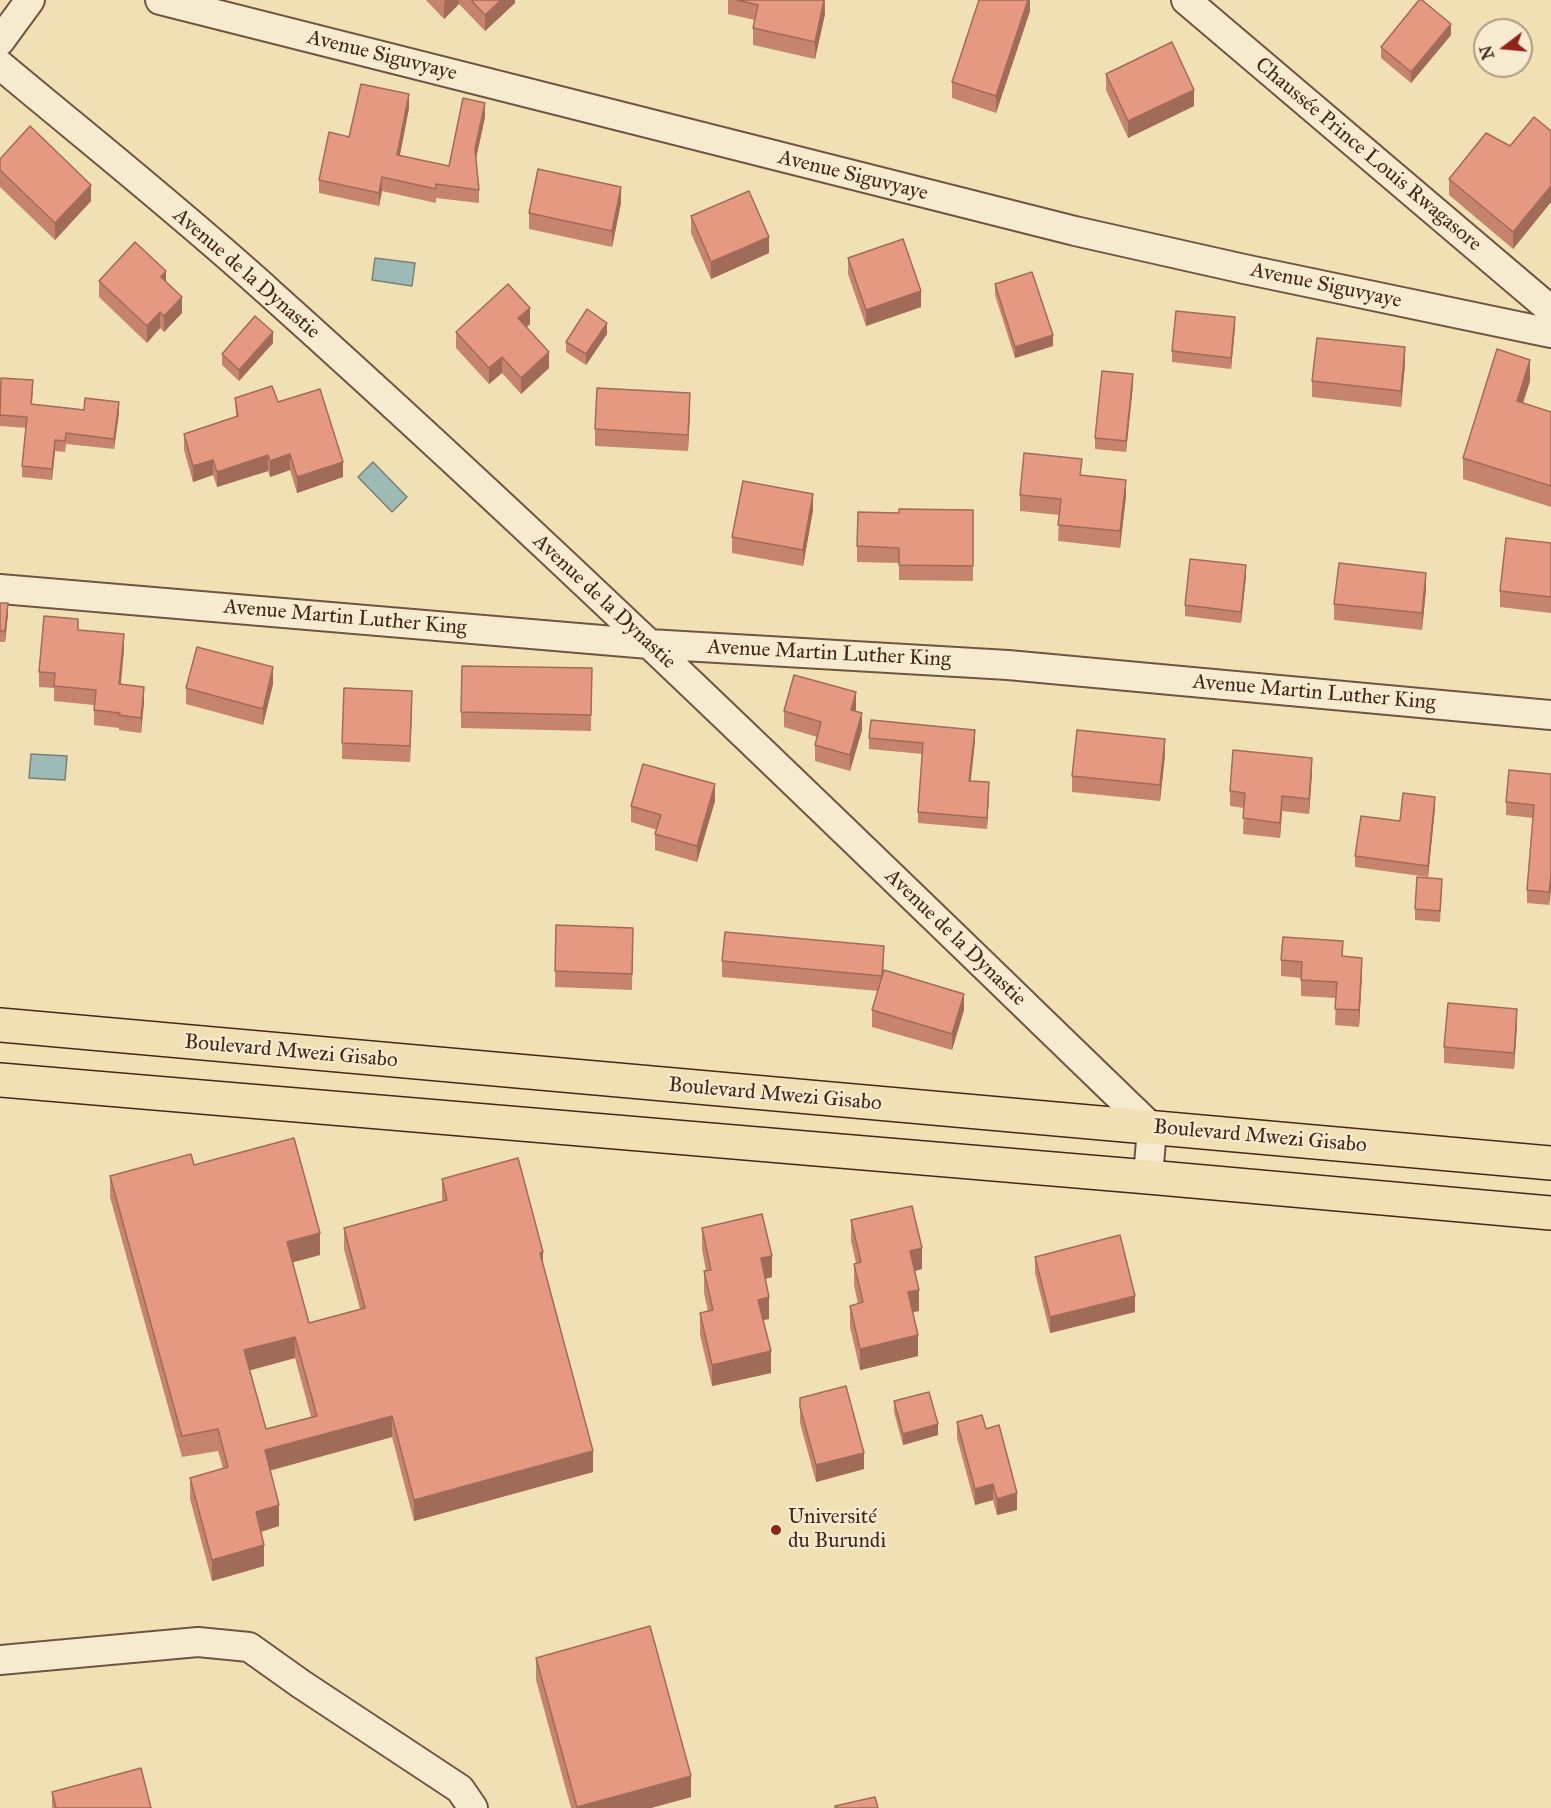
<!DOCTYPE html>
<meta charset="utf-8">
<style>
body{margin:0}
#map{position:relative;width:1551px;height:1808px;overflow:hidden;background:#f2e0b5;font-family:"IM FELL Great Primer",serif}
canvas{display:block}
.north{position:absolute;left:1473px;top:18px;width:60px;height:60px;box-sizing:border-box;background:#f7ebcf;border:2px solid #af9c87;border-radius:50%;rotate:254deg;font-size:16px;font-weight:700;line-height:24px;text-align:center;color:#44261b}
.north::after{content:'';display:block;margin:auto;width:21px;height:27px;background:#8f2418;clip-path:polygon(50% 0,100% 100%,50% 72%,0 100%)}
</style>
<div id="map">
<canvas width="1551" height="1808"></canvas>
<div class="north">N</div>
</div>
<script>
const ctx = document.querySelector('canvas').getContext('2d');
ctx.lineJoin = 'round';
function fillPath(path, color) { ctx.fillStyle = color; ctx.fill(path, 'evenodd'); }
function trace(path, color, width, dash) { ctx.strokeStyle = color; ctx.lineWidth = width; ctx.lineCap = dash ? 'butt' : 'round'; ctx.setLineDash(dash || []); ctx.stroke(path); }
function write(font, color, halo, rows, align = 'center') {
  ctx.font = font + ' "IM FELL Great Primer",serif'; ctx.lineWidth = 4.5; ctx.setLineDash([]); ctx.textBaseline = 'middle'; ctx.strokeStyle = halo; ctx.fillStyle = color; for (const [text, x, y, turn = 0] of rows) {
    ctx.save(); ctx.translate(x, y); ctx.rotate((+turn || 0) * Math.PI / 180); ctx.textAlign = isNaN(turn) ? turn : align; if (halo) ctx.strokeText(text, 0, 0); ctx.fillText(text, 0, 0); ctx.restore();
  }
}
const water = new Path2D(`
 M 375,258 L 415,263 L 412,286 L 372,280 Z
 M 373,462 L 407,497 L 392,512 L 358,477 Z
 M 31,754 L 67,756 L 65,780 L 29,778 Z`);
fillPath(water, '#9dbbb6');
trace(water, '#797f78', 1.5);
const minor = new Path2D(`
 M 160,0 L 1075,231 L 1244,269 L 1551,333
 M 1186,0 L 1551,310
 M 0,41 L 30,0
 M 0,65 C 91,141 184,215 271,294 C 572,564 861,847 1152,1128 L 1148,1177
 M 0,589 L 649,644 L 1008,665 L 1551,715
 M 0,1660 L 198,1642 L 249,1647 L 301,1684 L 460,1789 L 473,1808`);
const major = new Path2D(`
 M 0,1025 L 1551,1163
 M 0,1080 L 1148,1177 L 1551,1213`);
trace(minor, '#705442', 32);
trace(major, '#44261b', 36);
trace(minor, '#f7ebcf', 28);
trace(major, '#f2e0b5', 33);
fillPath(new Path2D(`
 M 426,0 L 515,0 L 515,3 L 485,31 L 459,4 L 444,19 Z
 M 728,0 L 825,0 L 825,14 L 815,59 L 753,45 L 753,28 L 755,20 L 728,14 Z
 M 1030,0 L 1030,11 L 996,113 L 952,98 L 952,82 Z
 M 1451,35 L 1411,83 L 1381,58 L 1381,47 Z
 M 1106,74 L 1194,106 L 1128,138 L 1106,90 Z
 M 409,108 L 400,155 L 449,166 L 485,117 L 476,159 L 479,190 L 479,203 L 436,198 L 436,203 L 382,191 L 379,206 L 319,193 L 319,180 L 349,137 Z
 M 1551,131 L 1551,202 L 1513,249 L 1449,195 L 1449,179 L 1510,146 Z
 M 0,159 L 91,201 L 55,240 L 0,187 Z
 M 621,203 L 612,247 L 529,229 L 529,213 Z
 M 691,216 L 769,253 L 711,279 L 691,233 Z
 M 848,258 L 921,307 L 866,326 L 848,274 Z
 M 99,281 L 166,281 L 182,313 L 164,332 L 160,328 L 147,343 L 99,297 Z
 M 995,284 L 1053,346 L 1015,358 L 995,295 Z
 M 530,324 L 527,327 L 549,368 L 521,394 L 502,373 L 489,384 L 456,348 L 456,332 Z
 M 1235,328 L 1231,369 L 1172,362 L 1172,351 Z
 M 607,334 L 586,365 L 566,352 L 566,342 Z
 M 273,343 L 239,381 L 222,365 L 222,354 Z
 M 1405,364 L 1401,407 L 1312,397 L 1312,381 Z
 M 1530,381 L 1523,403 L 1551,412 L 1551,507 L 1463,479 L 1463,458 Z
 M 1133,385 L 1126,452 L 1095,449 L 1095,438 Z
 M 33,391 L 32,404 L 119,413 L 114,449 L 66,444 L 65,452 L 55,451 L 52,480 L 22,477 L 22,466 L 26,428 L 0,426 L 0,396 Z
 M 235,398 L 278,402 L 343,477 L 297,493 L 290,470 L 270,477 L 268,471 L 217,487 L 213,475 L 193,482 L 184,450 L 184,434 L 236,417 Z
 M 690,409 L 688,451 L 595,446 L 595,429 Z
 M 1082,475 L 1126,496 L 1120,548 L 1058,541 L 1059,515 L 1020,511 L 1020,495 Z
 M 813,510 L 803,566 L 732,553 L 732,537 Z
 M 973,510 L 973,581 L 899,580 L 899,563 L 857,562 L 857,546 L 899,513 Z
 M 1551,543 L 1551,613 L 1500,607 L 1500,591 Z
 M 1246,576 L 1241,623 L 1185,616 L 1185,605 Z
 M 1426,589 L 1422,630 L 1334,620 L 1334,604 Z
 M 0,603 L 8,614 L 5,642 L 0,642 Z
 M 78,630 L 124,649 L 121,684 L 144,702 L 141,733 L 119,730 L 119,728 L 94,725 L 94,705 L 54,701 L 54,688 L 39,687 L 39,672 Z
 M 592,668 L 591,731 L 461,728 L 461,712 Z
 M 273,684 L 263,725 L 186,704 L 186,688 Z
 M 412,707 L 410,762 L 342,759 L 342,743 Z
 M 856,709 L 855,711 L 862,730 L 850,771 L 815,761 L 815,745 L 817,737 L 784,727 L 784,711 Z
 M 869,738 L 975,741 L 971,781 L 989,793 L 987,829 L 918,823 L 918,812 L 923,754 L 869,749 Z
 M 1165,755 L 1160,801 L 1072,792 L 1072,776 Z
 M 1312,773 L 1309,814 L 1282,811 L 1280,838 L 1243,834 L 1244,808 L 1230,806 L 1230,791 Z
 M 1551,774 L 1551,888 L 1549,905 L 1527,903 L 1527,890 L 1533,818 L 1506,815 L 1506,802 Z
 M 715,801 L 697,862 L 655,850 L 655,834 L 657,830 L 631,822 L 631,806 Z
 M 1435,808 L 1428,877 L 1355,867 L 1355,856 Z
 M 1442,890 L 1440,922 L 1415,920 L 1415,909 Z
 M 556,925 L 633,928 L 632,990 L 555,987 Z
 M 1343,956 L 1362,974 L 1359,1027 L 1335,1025 L 1336,998 L 1301,996 L 1301,978 L 1281,976 L 1281,960 Z
 M 722,961 L 884,961 L 883,974 L 964,1010 L 952,1050 L 872,1027 L 872,1010 L 878,991 L 722,977 Z
 M 1517,1025 L 1514,1069 L 1444,1063 L 1444,1047 Z
 M 194,1165 L 320,1255 L 292,1262 L 309,1323 L 360,1309 L 344,1249 L 344,1228 L 442,1201 L 442,1179 L 543,1266 L 593,1472 L 414,1521 L 392,1437 L 270,1470 L 279,1526 L 261,1532 L 264,1566 L 212,1581 L 190,1499 L 190,1478 L 223,1468 L 218,1451 L 182,1457 L 110,1197 L 110,1176 ZM 295,1358 L 311,1417 L 266,1429 L 250,1370 Z
 M 851,1220 L 922,1269 L 915,1271 L 919,1311 L 913,1312 L 918,1356 L 860,1370 L 850,1327 L 850,1306 L 858,1304 L 854,1285 L 854,1264 L 856,1263 L 851,1241 Z
 M 702,1228 L 772,1277 L 765,1279 L 769,1319 L 763,1320 L 771,1373 L 712,1386 L 700,1335 L 700,1313 L 708,1311 L 704,1293 L 704,1271 L 706,1271 L 702,1249 Z
 M 1035,1257 L 1135,1312 L 1050,1333 L 1035,1273 Z
 M 800,1398 L 864,1469 L 816,1482 L 800,1423 Z
 M 894,1401 L 938,1435 L 903,1445 L 894,1412 Z
 M 957,1422 L 986,1429 L 1017,1510 L 997,1515 L 993,1500 L 975,1505 L 957,1438 Z
 M 536,1658 L 691,1797 L 651,1808 L 571,1808 L 536,1680 Z
 M 52,1792 L 151,1808 L 52,1808 Z`), '#c6846f');
fillPath(new Path2D(`
 M 446,0 L 459,0 L 459,4 L 444,19 L 444,2 Z
 M 501,0 L 515,0 L 515,3 L 485,31 L 485,15 Z
 M 824,0 L 825,14 L 815,59 L 815,42 Z
 M 1028,0 L 1030,0 L 1030,11 L 996,113 L 996,96 Z
 M 1451,24 L 1451,35 L 1411,83 L 1411,72 Z
 M 1194,90 L 1194,106 L 1128,138 L 1128,121 Z
 M 409,94 L 409,108 L 397,169 L 397,155 Z
 M 485,103 L 485,117 L 475,163 L 475,149 Z
 M 382,177 L 382,191 L 379,206 L 379,193 Z
 M 91,185 L 91,201 L 55,240 L 55,223 Z
 M 1551,186 L 1551,202 L 1513,249 L 1513,232 Z
 M 621,187 L 621,203 L 612,247 L 612,231 Z
 M 769,237 L 769,253 L 711,279 L 711,262 Z
 M 166,271 L 166,287 L 161,277 Z
 M 921,291 L 921,307 L 866,326 L 866,310 Z
 M 182,297 L 182,313 L 164,332 L 164,316 Z
 M 530,308 L 530,324 L 518,334 L 518,318 Z
 M 160,312 L 160,328 L 147,343 L 147,326 Z
 M 1235,317 L 1235,328 L 1231,369 L 1231,358 Z
 M 607,323 L 607,334 L 586,365 L 586,354 Z
 M 273,332 L 273,343 L 239,381 L 239,370 Z
 M 1053,335 L 1053,346 L 1015,358 L 1015,347 Z
 M 1405,347 L 1405,364 L 1401,407 L 1401,391 Z
 M 549,352 L 549,368 L 521,394 L 521,378 Z
 M 502,357 L 502,373 L 489,384 L 489,368 Z
 M 1530,360 L 1530,381 L 1517,422 L 1517,401 Z
 M 1133,374 L 1133,385 L 1126,452 L 1126,441 Z
 M 690,393 L 690,409 L 688,451 L 688,435 Z
 M 119,402 L 119,413 L 114,449 L 114,439 Z
 M 55,440 L 55,451 L 52,480 L 52,469 Z
 M 290,454 L 290,470 L 270,477 L 270,461 Z
 M 268,455 L 268,471 L 217,487 L 217,472 Z
 M 213,460 L 213,475 L 193,482 L 193,466 Z
 M 343,462 L 343,477 L 297,493 L 297,477 Z
 M 1126,480 L 1126,496 L 1120,548 L 1120,531 Z
 M 813,494 L 813,510 L 803,566 L 803,550 Z
 M 1246,565 L 1246,576 L 1241,623 L 1241,612 Z
 M 1426,573 L 1426,589 L 1422,630 L 1422,613 Z
 M 8,603 L 8,614 L 5,642 L 5,631 Z
 M 124,634 L 124,649 L 119,699 L 119,684 Z
 M 273,667 L 273,684 L 263,725 L 263,709 Z
 M 144,687 L 144,702 L 141,733 L 141,718 Z
 M 412,691 L 412,707 L 410,762 L 410,746 Z
 M 856,692 L 856,709 L 851,726 L 851,710 Z
 M 862,713 L 862,730 L 850,771 L 850,755 Z
 M 975,730 L 975,741 L 969,792 L 969,781 Z
 M 1165,739 L 1165,755 L 1160,801 L 1160,785 Z
 M 1312,758 L 1312,773 L 1309,814 L 1309,799 Z
 M 989,782 L 989,793 L 987,829 L 987,818 Z
 M 715,784 L 715,801 L 697,862 L 697,846 Z
 M 1282,796 L 1282,811 L 1280,838 L 1280,823 Z
 M 1435,797 L 1435,808 L 1428,877 L 1428,866 Z
 M 1551,875 L 1551,888 L 1549,905 L 1549,892 Z
 M 1362,958 L 1362,974 L 1359,1027 L 1359,1010 Z
 M 964,994 L 964,1010 L 952,1050 L 952,1034 Z
 M 1517,1009 L 1517,1025 L 1514,1069 L 1514,1053 Z
 M 320,1233 L 320,1255 L 287,1264 L 287,1242 Z
 M 922,1248 L 922,1269 L 910,1272 L 910,1251 Z
 M 543,1252 L 543,1274 L 540,1253 Z
 M 772,1256 L 772,1277 L 761,1280 L 761,1258 Z
 M 919,1290 L 919,1311 L 908,1313 L 908,1292 Z
 M 1135,1296 L 1135,1312 L 1050,1333 L 1050,1317 Z
 M 769,1297 L 769,1319 L 758,1321 L 758,1300 Z
 M 918,1335 L 918,1356 L 860,1370 L 860,1349 Z
 M 295,1337 L 295,1358 L 244,1372 L 244,1350 Z
 M 771,1351 L 771,1373 L 712,1386 L 712,1365 Z
 M 392,1416 L 392,1437 L 265,1472 L 265,1450 Z
 M 938,1424 L 938,1435 L 903,1445 L 903,1434 Z
 M 593,1451 L 593,1472 L 414,1521 L 414,1500 Z
 M 864,1453 L 864,1469 L 816,1482 L 816,1465 Z
 M 993,1484 L 993,1500 L 975,1505 L 975,1489 Z
 M 1017,1493 L 1017,1510 L 997,1515 L 997,1499 Z
 M 279,1505 L 279,1526 L 256,1533 L 256,1512 Z
 M 264,1545 L 264,1566 L 212,1581 L 212,1560 Z
 M 691,1776 L 691,1797 L 651,1808 L 577,1808 L 577,1807 Z`), '#a16b5a');
const building = new Path2D(`
 M 471,0 L 501,0 L 485,15 Z
 M 737,0 L 824,0 L 815,42 L 753,28 L 758,5 Z
 M 979,0 L 1028,0 L 996,96 L 952,82 Z
 M 1419,0 L 1422,0 L 1451,24 L 1411,72 L 1381,47 Z
 M 1172,42 L 1194,90 L 1128,121 L 1106,74 Z
 M 361,84 L 409,94 L 397,155 L 449,166 L 463,98 L 485,103 L 475,149 L 479,190 L 436,184 L 436,189 L 382,177 L 379,193 L 319,180 L 329,132 L 349,137 Z
 M 1534,117 L 1551,131 L 1551,186 L 1513,232 L 1449,179 L 1486,133 L 1510,146 Z
 M 30,126 L 91,185 L 55,223 L 0,170 L 0,159 Z
 M 538,169 L 621,187 L 612,231 L 529,213 Z
 M 749,191 L 769,237 L 711,262 L 691,216 Z
 M 903,239 L 921,291 L 866,310 L 848,258 Z
 M 135,242 L 166,271 L 161,277 L 182,297 L 164,316 L 160,312 L 147,326 L 99,281 Z
 M 1032,272 L 1053,335 L 1015,347 L 995,284 Z
 M 508,284 L 530,308 L 518,318 L 549,352 L 521,378 L 502,357 L 489,368 L 456,332 Z
 M 587,309 L 607,323 L 586,354 L 566,342 Z
 M 1176,311 L 1235,317 L 1231,358 L 1172,351 Z
 M 255,316 L 273,332 L 239,370 L 222,354 Z
 M 1317,338 L 1405,347 L 1401,391 L 1312,381 Z
 M 1497,349 L 1530,360 L 1517,401 L 1551,412 L 1551,486 L 1463,458 Z
 M 1102,371 L 1133,374 L 1126,441 L 1095,438 Z
 M 1,378 L 33,380 L 31,404 L 84,410 L 85,398 L 119,402 L 114,439 L 66,433 L 65,441 L 55,440 L 52,469 L 22,466 L 27,417 L 0,415 Z
 M 272,386 L 278,402 L 320,389 L 343,462 L 297,477 L 290,454 L 270,461 L 268,455 L 217,472 L 213,460 L 193,466 L 184,434 L 238,416 L 235,398 Z
 M 597,388 L 690,393 L 688,435 L 595,429 Z
 M 1024,453 L 1082,459 L 1080,475 L 1126,480 L 1120,531 L 1058,525 L 1061,499 L 1020,495 Z
 M 743,481 L 813,494 L 803,550 L 732,537 Z
 M 899,509 L 973,510 L 973,566 L 899,565 L 899,548 L 857,546 L 858,512 L 899,513 Z
 M 1506,538 L 1551,543 L 1551,597 L 1500,591 Z
 M 1190,559 L 1246,565 L 1241,612 L 1185,605 Z
 M 1339,563 L 1426,573 L 1422,613 L 1334,604 Z
 M 0,603 L 8,603 L 5,631 L 0,631 Z
 M 44,616 L 78,619 L 78,630 L 124,634 L 119,684 L 144,687 L 141,718 L 119,715 L 120,713 L 94,710 L 96,690 L 54,686 L 55,673 L 39,672 Z
 M 197,647 L 273,667 L 263,709 L 186,688 Z
 M 462,666 L 592,668 L 591,715 L 461,712 Z
 M 794,675 L 856,692 L 851,710 L 862,713 L 850,755 L 815,745 L 821,722 L 784,711 Z
 M 344,688 L 412,691 L 410,746 L 342,743 Z
 M 871,720 L 975,730 L 969,781 L 989,782 L 987,818 L 918,812 L 923,743 L 869,738 Z
 M 1077,730 L 1165,739 L 1160,785 L 1072,776 Z
 M 1233,750 L 1312,758 L 1309,799 L 1282,796 L 1280,823 L 1243,818 L 1245,793 L 1230,791 Z
 M 643,764 L 715,784 L 697,846 L 655,834 L 661,815 L 631,806 Z
 M 1509,770 L 1551,774 L 1551,875 L 1549,892 L 1527,890 L 1534,805 L 1506,802 Z
 M 1403,793 L 1435,797 L 1428,866 L 1355,856 L 1361,816 L 1400,821 Z
 M 1417,877 L 1442,879 L 1440,911 L 1415,909 Z
 M 556,925 L 633,928 L 632,974 L 555,971 Z
 M 725,932 L 884,946 L 882,976 L 722,961 Z
 M 1283,937 L 1343,941 L 1342,956 L 1362,958 L 1359,1010 L 1335,1009 L 1337,982 L 1301,980 L 1302,962 L 1281,960 Z
 M 884,970 L 964,994 L 952,1034 L 872,1010 Z
 M 1448,1003 L 1517,1009 L 1514,1053 L 1444,1047 Z
 M 294,1138 L 320,1233 L 287,1242 L 309,1323 L 365,1308 L 344,1228 L 447,1200 L 442,1179 L 518,1158 L 543,1252 L 540,1253 L 593,1451 L 414,1500 L 392,1416 L 265,1450 L 279,1505 L 256,1512 L 264,1545 L 212,1560 L 190,1478 L 228,1467 L 218,1429 L 182,1436 L 110,1176 L 191,1154 L 194,1165 ZM 295,1337 L 317,1416 L 266,1429 L 244,1350 Z
 M 912,1206 L 922,1248 L 910,1251 L 919,1290 L 908,1292 L 918,1335 L 860,1349 L 850,1306 L 863,1302 L 854,1264 L 861,1262 L 851,1220 Z
 M 762,1214 L 772,1256 L 761,1258 L 769,1297 L 758,1300 L 771,1351 L 712,1365 L 700,1313 L 713,1310 L 704,1271 L 711,1270 L 702,1228 Z
 M 1120,1235 L 1135,1296 L 1050,1317 L 1035,1257 Z
 M 846,1386 L 864,1453 L 816,1465 L 800,1407 L 800,1398 Z
 M 929,1392 L 938,1424 L 903,1434 L 894,1401 Z
 M 982,1415 L 986,1429 L 999,1425 L 1017,1493 L 997,1499 L 993,1484 L 975,1489 L 957,1422 Z
 M 650,1626 L 691,1776 L 577,1807 L 536,1658 Z
 M 141,1768 L 151,1808 L 56,1808 L 52,1792 Z
 M 875,1797 L 878,1808 L 835,1808 L 835,1806 Z`);
fillPath(building, '#e69981');
trace(building, '#a16b5a', 1.5);
for (const [x, y, r, color] of [
 [776,1530,6,"#8f2418"]
]) { const dot = new Path2D(); dot.arc(x, y, r, 0, 2 * Math.PI); ctx.fillStyle = color; ctx.fill(dot); trace(dot, '#f7ebcf', 2); }
write('21px', '#44261b', '#f7ebcf', [
 ["Avenue Siguvyaye",382,56,14],
 ["Chaussée Prince Louis Rwagasore",1368,155,40],
 ["Avenue Siguvyaye",853,176,14],
 ["Avenue de la Dynastie",246,274,41],
 ["Avenue Siguvyaye",1326,286,12],
 ["Avenue de la Dynastie",604,602,43],
 ["Avenue Martin Luther King",345,618,5],
 ["Avenue Martin Luther King",829,654,3],
 ["Avenue Martin Luther King",1314,693,5],
 ["Avenue de la Dynastie",955,938,44],
 ["Boulevard Mwezi Gisabo",291,1052,5],
 ["Boulevard Mwezi Gisabo",775,1095,5],
 ["Boulevard Mwezi Gisabo",1260,1137,5]
]);
write('21px', '#44261b', '#f7ebcf', [
 ["Université",788,1518],
 ["du Burundi",788,1542]
], 'left');
</script>
